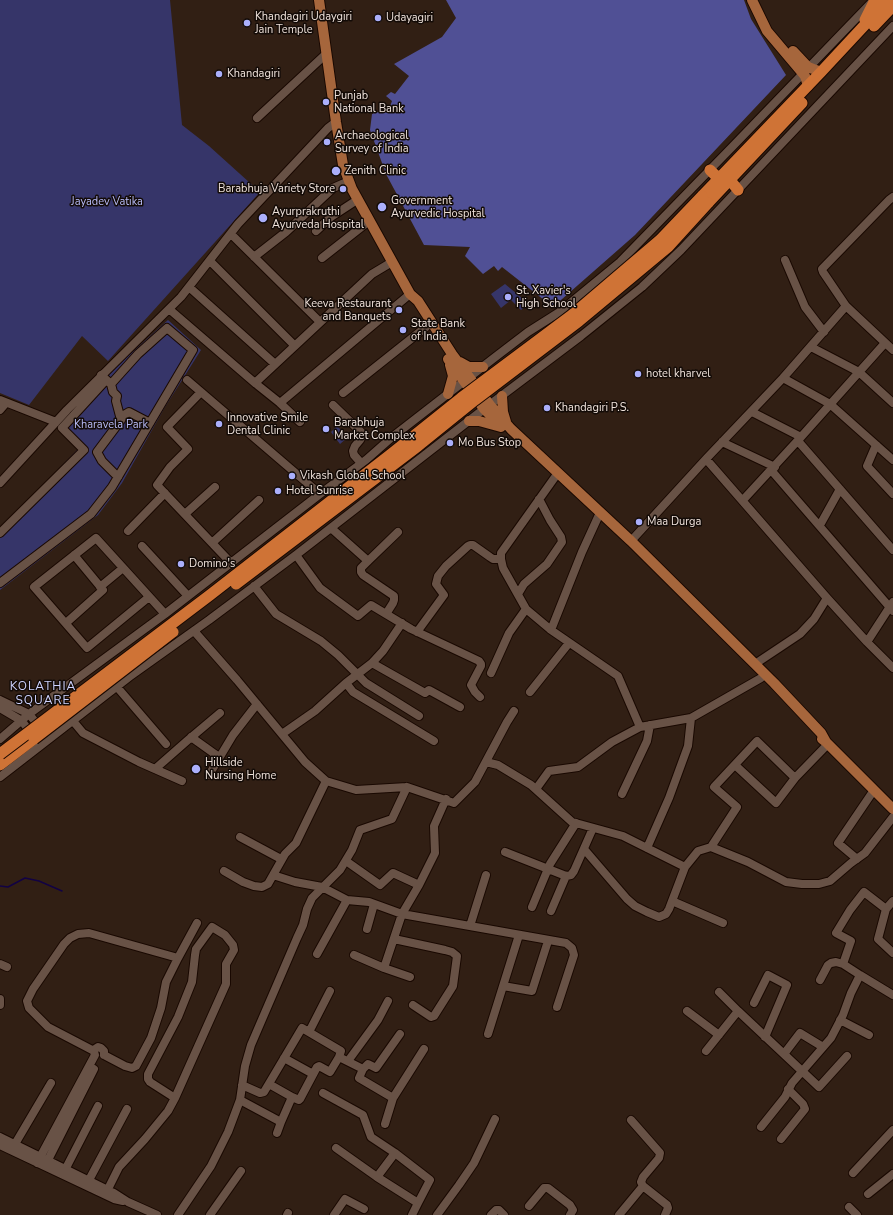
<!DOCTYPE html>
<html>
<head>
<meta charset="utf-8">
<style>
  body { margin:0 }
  canvas { display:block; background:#311f14 }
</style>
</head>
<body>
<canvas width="893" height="1215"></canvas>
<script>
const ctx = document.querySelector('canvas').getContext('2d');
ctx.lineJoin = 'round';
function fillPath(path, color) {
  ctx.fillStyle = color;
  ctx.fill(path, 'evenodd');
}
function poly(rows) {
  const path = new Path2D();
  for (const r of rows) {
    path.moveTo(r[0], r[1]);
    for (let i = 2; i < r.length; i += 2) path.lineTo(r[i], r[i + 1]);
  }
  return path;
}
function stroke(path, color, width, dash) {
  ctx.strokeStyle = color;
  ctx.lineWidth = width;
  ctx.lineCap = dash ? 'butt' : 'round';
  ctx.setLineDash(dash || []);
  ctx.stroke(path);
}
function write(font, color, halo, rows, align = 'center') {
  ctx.font = font + ' "Nunito Sans",sans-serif';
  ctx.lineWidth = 3;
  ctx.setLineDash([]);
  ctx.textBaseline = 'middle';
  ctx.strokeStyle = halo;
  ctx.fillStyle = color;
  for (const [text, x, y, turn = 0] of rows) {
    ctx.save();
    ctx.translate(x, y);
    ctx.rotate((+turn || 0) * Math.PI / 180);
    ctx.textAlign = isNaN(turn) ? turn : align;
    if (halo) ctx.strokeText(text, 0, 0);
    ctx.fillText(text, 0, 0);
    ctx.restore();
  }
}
fillPath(poly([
  [0,0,170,0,182,125,209,146,260,192,108,361,82,336,29,405,0,393],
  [505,284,529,304,521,310,511,300,501,308,491,294],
  [168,320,201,350,165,407,122,483,98,515,0,590,0,529,79,448,58,429,102,379],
  [337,426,348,437,340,444,331,432]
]), '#363569');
fillPath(poly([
  [446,0,744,0,751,19,786,75,635,235,553,307,502,267,498,271,494,266,483,274,465,256,470,247,424,245,386,174,370,130,372,114,389,109,392,101,386,96,391,92,395,94,409,76,394,64,442,37,456,18]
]), '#505095');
stroke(poly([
  [0,886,8,887,25,878,39,881,62,891]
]), '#120243', 1.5);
const minor = poly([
  [257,118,326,54],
  [893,197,889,200,822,269,823,272,846,306,893,350],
  [316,231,331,217,357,200],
  [231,234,320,322],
  [254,257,286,232,333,188,349,181],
  [322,258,369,221],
  [785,260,805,307,824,332],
  [210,261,295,346],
  [189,287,275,364],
  [169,309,255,383,280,403,410,294],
  [811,347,859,372,893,403],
  [783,378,830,404,893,460],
  [187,380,320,494],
  [255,383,372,274,392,262],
  [111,384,113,392,117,396,116,401,121,420,124,415,129,412,150,423],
  [201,392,167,427,188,449,170,467,157,485,231,563],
  [343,393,426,327],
  [0,400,56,422],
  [280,403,300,422],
  [333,405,363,434,360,440,355,446,353,451,354,455,361,463],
  [0,410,6,403],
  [752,412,801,437],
  [798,441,893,550],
  [722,442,775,467],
  [876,445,867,466,893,494],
  [706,459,827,598,867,642,893,668],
  [771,470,893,611],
  [118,477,102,461,97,452,121,420],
  [555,477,501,553,501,559,503,568,526,609,551,630,618,676,640,727],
  [0,483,67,410,181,297,238,224,328,128,336,122],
  [743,500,801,437,885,343],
  [185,514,215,487],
  [820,525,840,489],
  [331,528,368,561],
  [128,531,165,493],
  [0,533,84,450,62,428,106,380],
  [631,541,706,459,783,378,846,306],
  [212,543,259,500],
  [142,546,188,596],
  [296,555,320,588,358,616,371,605,411,629,479,661,481,664,481,666,471,685,475,692,480,697],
  [0,583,91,514,112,487,193,350,167,328,138,354,111,384,101,375],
  [254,586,276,614,321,641,338,655,366,683,419,716],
  [100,587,123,568],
  [518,594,524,584,547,564,562,542,561,537,550,520,539,499],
  [149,597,87,648,34,587,96,538,165,614],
  [386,614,393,603,394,600,394,596,363,575,361,572,361,568,368,561,398,532],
  [66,623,103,590,74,555],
  [402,623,383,651,372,663,346,683,353,692,434,741],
  [551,630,582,552,598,517],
  [194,631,237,680,305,762,326,781,356,790,407,787,454,803,475,782,507,722,514,711],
  [417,632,444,595,436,584,438,576,446,566,468,546,470,545,473,545,490,557,493,559,501,559],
  [867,642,893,602],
  [372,663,425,693,429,690,460,707],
  [755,664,800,634,814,619,827,598],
  [491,673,509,633,526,609],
  [117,687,166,744],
  [530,692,569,643],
  [0,700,29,714,41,729],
  [0,708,22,721,32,735],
  [73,721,83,733,139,762,182,781],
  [282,734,315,711,346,683],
  [191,737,219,757],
  [0,739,29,714,165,614,320,494,366,460,391,438,494,358,528,332,558,313,620,262,735,144,872,2],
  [486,762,498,765,531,785,572,822,623,836,685,867,698,851,711,847,748,862,786,882,802,884,819,884,830,881,851,863,865,853,893,817],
  [735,765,776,803,795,778],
  [155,769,188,740,220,713],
  [209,775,233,735,257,704],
  [0,777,129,677,209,620,296,555,484,409,581,336,642,287,681,250,893,26],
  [536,789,549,771,578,767,612,742,640,727,691,718],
  [622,794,647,741,650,725],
  [446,799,434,826,435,853,419,885,402,914,566,943,572,948,574,955,557,1007],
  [240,837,281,859],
  [711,847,737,807,714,787,757,741,795,778,828,744],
  [647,848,669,798,688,746,691,718,761,678],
  [584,849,627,899,635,906,647,912,659,917,666,914,669,909,685,867],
  [505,852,566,876,571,875,574,871,593,828],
  [857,859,838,843,874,790],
  [346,861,380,885,393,873,419,885],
  [224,871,243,882,254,886,262,887,268,884,285,854,296,843,326,781],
  [273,875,295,882,322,887,347,900,369,902,402,914,384,968,410,977],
  [672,901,723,923],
  [532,907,550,864,576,823],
  [886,909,893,901],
  [551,911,566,876],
  [470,926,486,875],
  [367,929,374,904],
  [394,939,445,950,452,952,457,956,453,986,434,1016,431,1017,413,1005],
  [317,954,347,900],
  [354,955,384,968],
  [0,964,7,967],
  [860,975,843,964,851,941,836,933,850,910,864,892,886,909,878,939,893,953],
  [820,980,828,965,831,963,836,962,843,964],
  [503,986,532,991,548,941],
  [719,992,738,1011],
  [0,999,0,1005],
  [754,1003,768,975,787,985,765,1037],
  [687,1011,719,1035],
  [840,1020,869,1035],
  [309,1032,330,991],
  [488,1034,519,935],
  [94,1051,48,1027,29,1008,27,1001,33,989,64,944,70,938,78,934,89,933,178,958],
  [706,1051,738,1011,819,1087,847,1056],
  [784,1054,800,1033,823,1047],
  [104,1055,125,1066,132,1068,136,1066,151,1038,161,1008,166,982,178,958,197,923],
  [284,1058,313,1074],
  [348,1061,378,1020,388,1001],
  [363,1069,368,1064,376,1068,400,1034],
  [269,1084,292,1097],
  [242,1085,260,1093,264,1092,302,1028,341,1051,339,1057],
  [323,1093,363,1115,371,1137,395,1153,377,1177,418,1203,412,1215],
  [393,1098,424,1049],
  [240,1100,281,1122,292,1097,299,1100,300,1099,317,1067,319,1066,330,1072,339,1057,363,1069,359,1078,393,1098,385,1124],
  [631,1120,660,1153,659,1158,643,1177,641,1182,643,1186,667,1205,668,1208,665,1215],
  [761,1127,785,1097,792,1083,831,1038,843,1015,851,993,860,975,893,995],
  [277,1133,281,1122],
  [0,1137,114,1193,128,1202,157,1215],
  [781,1139,805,1109,803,1104,788,1089],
  [15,1144,51,1083],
  [0,1145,114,1199,123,1201],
  [336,1148,377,1177],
  [395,1153,430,1180,418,1203],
  [37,1163,95,1055,94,1052,95,1049,98,1047,101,1048,104,1051,104,1055],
  [46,1164,94,1069],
  [66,1168,98,1106],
  [853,1173,893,1130],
  [89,1180,127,1109],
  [108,1189,119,1167,145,1139,168,1111,175,1098,226,984,226,964,234,950,233,945,225,935,212,927,196,949,195,955,192,982,178,1017,148,1074,148,1079,150,1082,175,1098],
  [868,1194,893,1174],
  [529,1206,544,1188,548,1188,570,1205,573,1210,570,1215],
  [849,1207,857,1215],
  [178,1215,211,1166,228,1132,240,1100,245,1066,251,1045,297,938,303,925,307,909,312,898,340,870,352,850,360,830,392,819,407,787],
  [210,1215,241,1171],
  [287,1215,288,1213],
  [334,1215,345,1199,364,1209],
  [437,1215,459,1185,474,1163,495,1119],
  [491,1215,496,1210,499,1210,504,1215],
  [619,1215,643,1186]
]);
const major = poly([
  [319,0,336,122,343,165,352,189,410,294,418,301,452,354,490,405,511,429,631,541,774,683,821,733,826,742],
  [752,0,767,31,805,76,808,86],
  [793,51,808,67,821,72],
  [448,359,484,409,501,426],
  [460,362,469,367,483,367],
  [448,394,453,376,450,365],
  [502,396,503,412,506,422],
  [469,421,479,421,501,427],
  [822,739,826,742,893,809]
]);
const highway = poly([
  [865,20,875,0],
  [874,26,893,6],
  [710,170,719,179],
  [730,180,738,190],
  [702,196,821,72,888,0],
  [708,203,802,103],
  [0,765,34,739]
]);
stroke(minor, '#190801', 10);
stroke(major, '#190801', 12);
stroke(highway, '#190801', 13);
stroke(minor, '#685246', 8);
stroke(major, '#a6663c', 10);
stroke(highway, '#cf7336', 11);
const highwayBridge = poly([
  [236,584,418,446,475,400,579,321,668,247,708,203],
  [34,739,173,632],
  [0,754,210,595,391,454,461,398,572,315,660,240,702,196]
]);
stroke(highwayBridge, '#190801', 13, []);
stroke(highwayBridge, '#cf7336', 11);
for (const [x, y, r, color] of [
  [378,18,4,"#abaffb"],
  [247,23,4,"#abaffb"],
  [219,74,4,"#abaffb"],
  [326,102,4,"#abaffb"],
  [327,142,4,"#abaffb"],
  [336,171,5,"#abaffb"],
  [343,189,4,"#abaffb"],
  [382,207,5,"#abaffb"],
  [263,218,5,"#abaffb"],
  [508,297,4,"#abaffb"],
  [399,310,4,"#abaffb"],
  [403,330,4,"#abaffb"],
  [638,374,4,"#abaffb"],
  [547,408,4,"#abaffb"],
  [219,424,4,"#abaffb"],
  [326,429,4,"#abaffb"],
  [450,443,4,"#abaffb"],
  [292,476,4,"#abaffb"],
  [278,491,4,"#abaffb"],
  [639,522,4,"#abaffb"],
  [181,564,4,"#abaffb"],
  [196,769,5,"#abaffb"]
]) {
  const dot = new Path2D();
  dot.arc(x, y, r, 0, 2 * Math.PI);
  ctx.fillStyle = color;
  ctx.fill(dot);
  stroke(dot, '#130b07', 1.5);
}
write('11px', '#eee1da', '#130b07', [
  ["Khandagiri Udaygiri",255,17],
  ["Jain Temple",255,30],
  ["Udayagiri",386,18],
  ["Khandagiri",227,74],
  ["Punjab",334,96],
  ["National Bank",334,109],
  ["Archaeological",335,136],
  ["Survey of India",335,149],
  ["Zenith Clinic",345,171],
  ["Barabhuja Variety Store",335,189,"right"],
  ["Government",391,201],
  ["Ayurvedic Hospital",391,214],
  ["Ayurprakruthi",272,212],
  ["Ayurveda Hospital",272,225],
  ["St. Xavier's",516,291],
  ["High School",516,304],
  ["Keeva Restaurant",391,304,"right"],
  ["and Banquets",391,317,"right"],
  ["State Bank",411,324],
  ["of India",411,337],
  ["hotel kharvel",646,374],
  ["Khandagiri P.S.",555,408],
  ["Innovative Smile",227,418],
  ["Dental Clinic",227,431],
  ["Barabhuja",334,423],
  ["Market Complex",334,436],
  ["Mo Bus Stop",458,443],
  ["Vikash Global School",300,476],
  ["Hotel Sunrise",286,491],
  ["Maa Durga",647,522],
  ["Domino's",189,564],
  ["Hillside",205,763],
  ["Nursing Home",205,776]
], 'left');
write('11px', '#b7bbf7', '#130b07', [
  ["Jayadev Vatika",107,202],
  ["Kharavela Park",111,425]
]);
ctx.letterSpacing = '1px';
write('12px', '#ced2fd', '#130b07', [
  ["KOLATHIA",43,687],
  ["SQUARE",43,701]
]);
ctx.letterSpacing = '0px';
</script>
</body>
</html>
